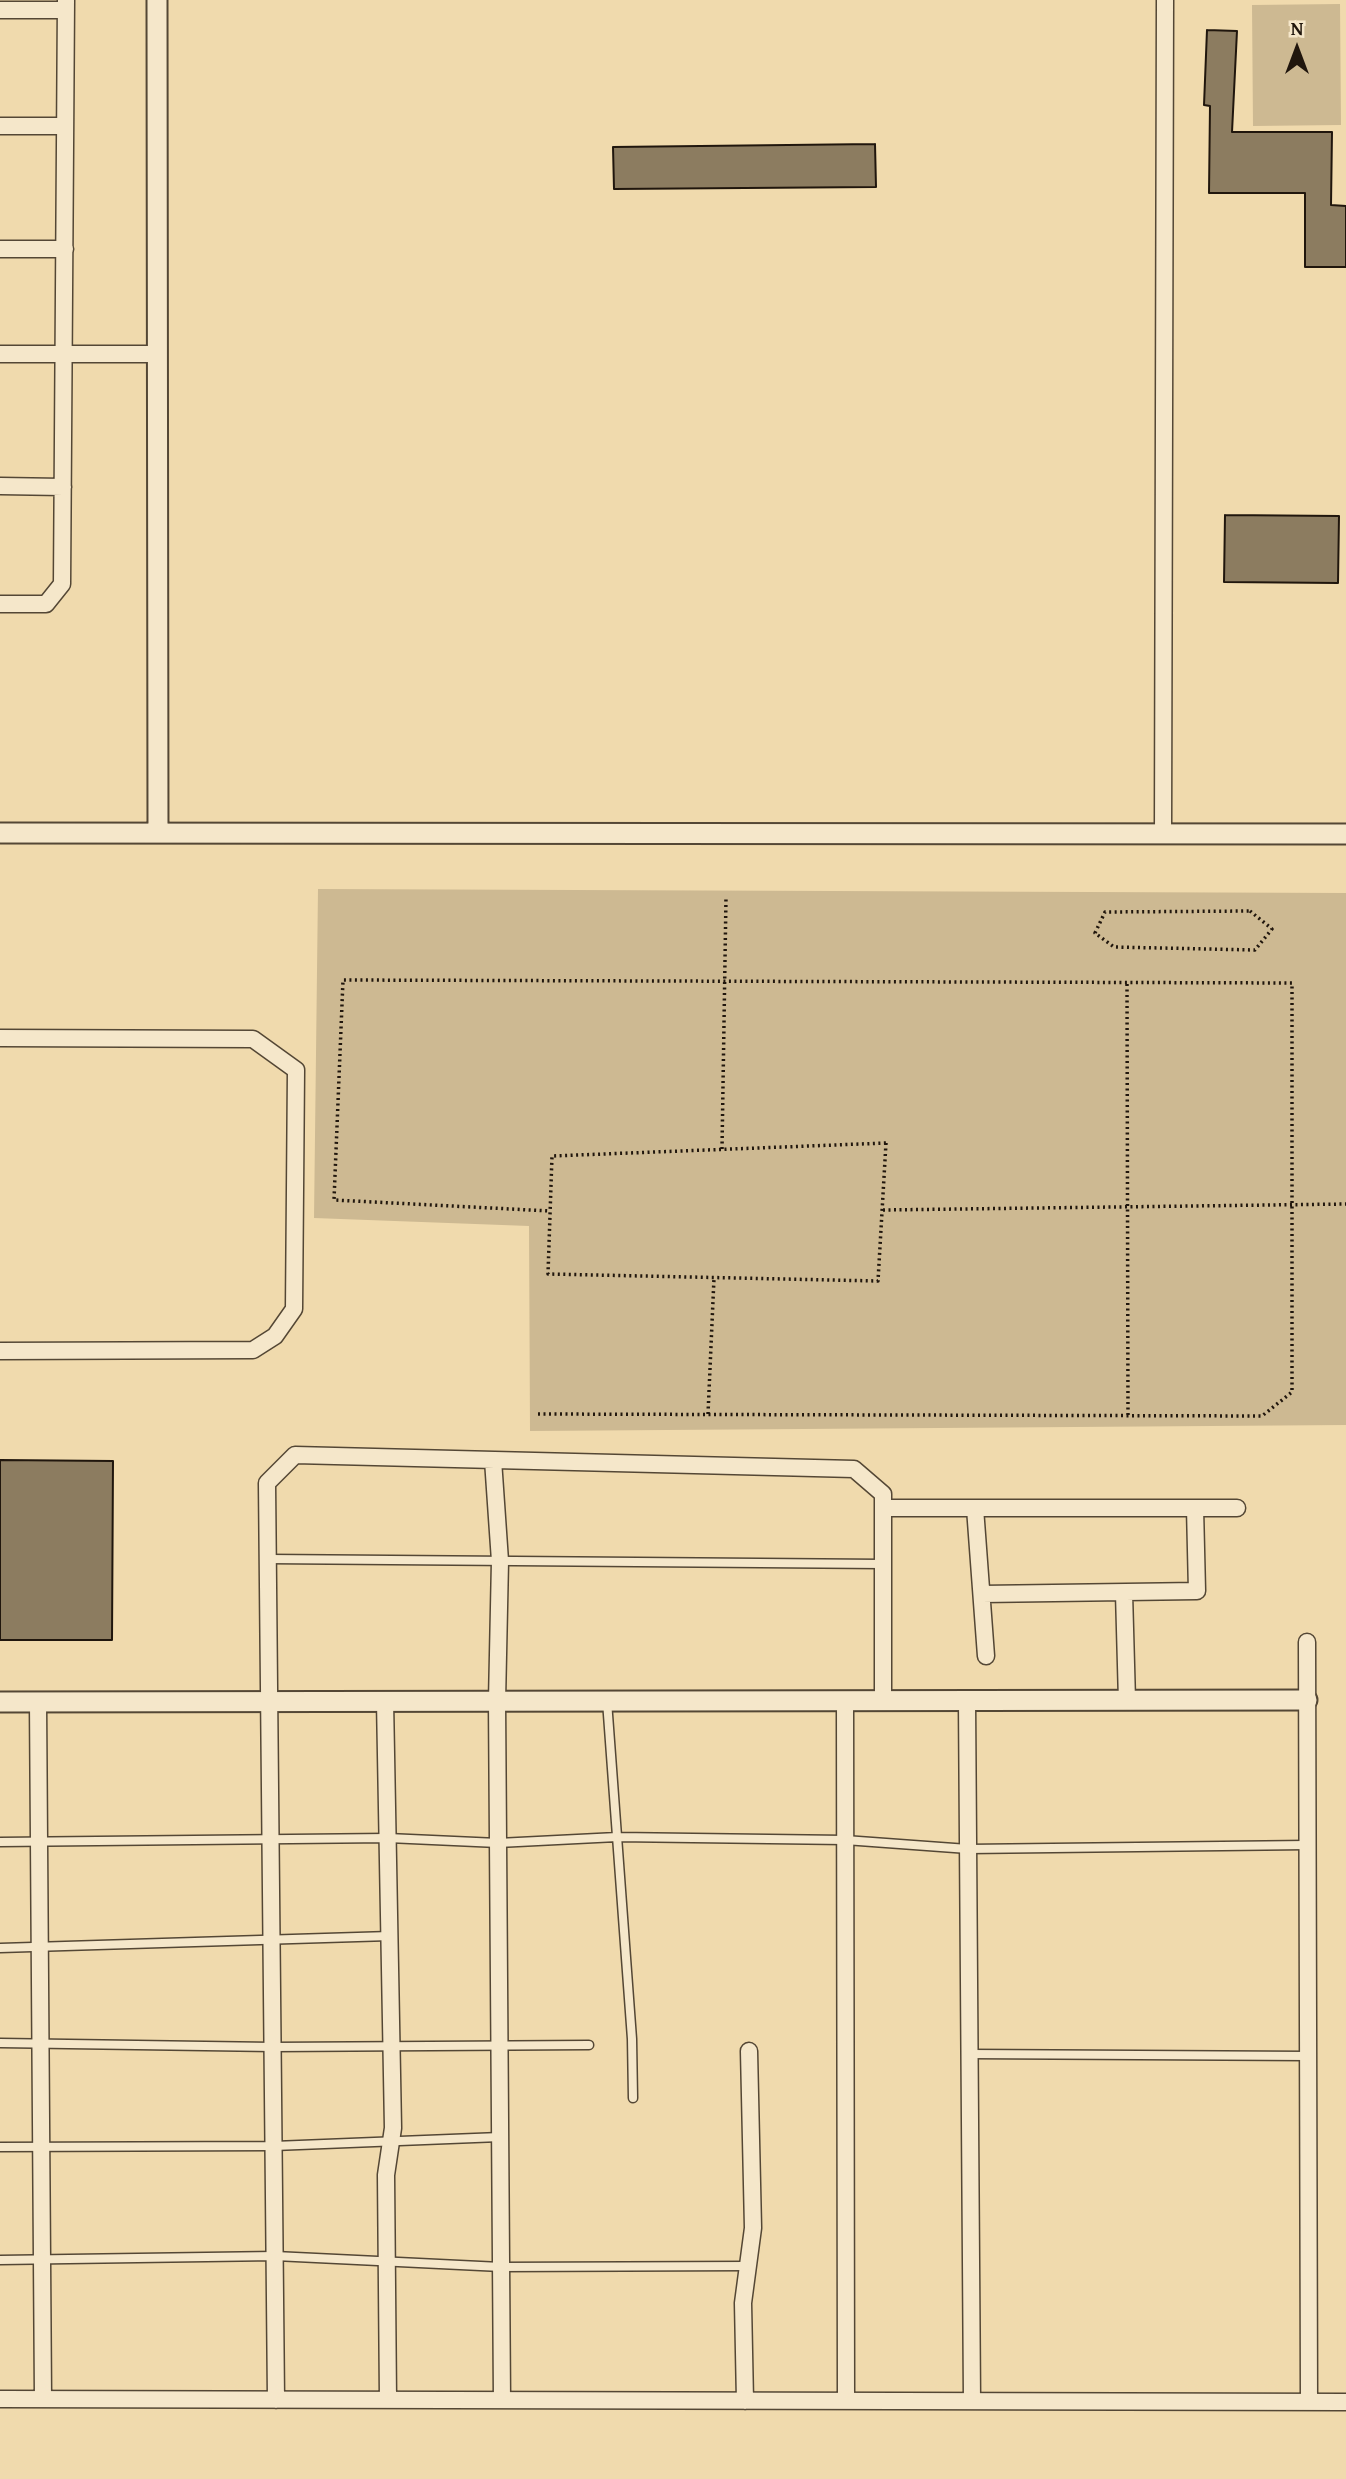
<!DOCTYPE html>
<html>
<head>
<meta charset="utf-8">
<style>
  body { margin:0 }
  #map { position:relative; width:1346px; height:2479px; overflow:hidden; background:#f0daad; font-family:"Gentium Book Plus",serif }
  canvas { display:block }
  .north { position:absolute; left:1262px; top:14px; width:70px; height:70px; -webkit-text-stroke:5px #f5e7ca; paint-order:stroke; rotate:0deg; font-size:19px; font-weight:700; line-height:28px; text-align:center; color:#20160d }
  .north::after { content:''; display:block; margin:auto; width:24px; height:32px; background:#20160d; clip-path:polygon(50% 0,100% 100%,50% 72%,0 100%) }
</style>
</head>
<body>
<div id="map">
<canvas width="1346" height="2479"></canvas>
<div class="north">N</div>
</div>
<script>
const ctx = document.querySelector('canvas').getContext('2d');
ctx.lineJoin = 'round';
function fillPath(path, color) {
  ctx.fillStyle = color;
  ctx.fill(path, 'evenodd');
}
function poly(rows) {
  const path = new Path2D();
  for (const r of rows) {
    path.moveTo(r[0], r[1]);
    for (let i = 2; i < r.length; i += 2) path.lineTo(r[i], r[i + 1]);
  }
  return path;
}
function stroke(path, color, width, dash) {
  ctx.strokeStyle = color;
  ctx.lineWidth = width;
  ctx.lineCap = dash ? 'butt' : 'round';
  ctx.setLineDash(dash || []);
  ctx.stroke(path);
}
fillPath(poly([
  [1340,4,1341,125,1253,126,1252,5],
  [318,889,1346,893,1346,1425,530,1431,529,1226,314,1218]
]), '#cdb992');
const building = poly([
  [1207,30,1237,31,1232,132,1332,132,1331,205,1346,206,1346,267,1305,267,1305,193,1209,193,1210,106,1204,105,1207,30],
  [875,144,876,187,614,189,613,147,875,144],
  [1225,515,1339,516,1338,583,1224,582,1225,515],
  [0,1460,113,1461,112,1640,0,1640,0,1460]
]);
fillPath(building, '#8c7c60');
stroke(building, '#20160d', 2);
const service = poly([
  [268,1559,883,1564],
  [607,1701,632,2039,633,2098],
  [0,1842,388,1838,498,1843,617,1837,845,1840,968,1849,1307,1845],
  [0,1948,390,1936],
  [0,2043,273,2047,589,2045],
  [969,2054,1308,2056],
  [0,2147,274,2146,500,2137],
  [0,2260,275,2256,501,2267,748,2266]
]);
const minor = poly([
  [0,10,66,10],
  [0,126,65,126],
  [0,249,65,249],
  [0,354,158,354],
  [0,486,63,487],
  [0,604,46,604,62,584,66,0],
  [1163,833,1165,0],
  [0,1038,253,1039,296,1070,294,1309,275,1336,253,1350,0,1351],
  [493,1460,500,1561,497,1701,502,2400],
  [883,1508,1237,1508],
  [975,1508,986,1656],
  [1124,1593,1127,1701],
  [982,1594,1197,1591,1195,1508],
  [1307,1642,1309,2402],
  [385,1701,393,2128,386,2175,388,2400],
  [845,1701,846,2401],
  [967,1701,972,2401],
  [38,1702,43,2399],
  [0,2399,1346,2402],
  [276,2400,267,1483,295,1455,854,1469,883,1494,883,1701],
  [745,2401,743,2303,753,2228,749,2051]
]);
const tertiary = poly([
  [157,0,158,833],
  [0,833,1346,834],
  [0,1702,1307,1700]
]);
stroke(service, '#544735', 11);
stroke(minor, '#544735', 19);
stroke(tertiary, '#544735', 23);
stroke(poly([
  [1250,911,1272,929,1255,950,1114,947,1095,933,1105,912,1250,911],
  [1127,984,1128,1416],
  [886,1143,878,1281,548,1274,552,1156,886,1143],
  [722,1149,726,897],
  [883,1210,1346,1204],
  [538,1414,1262,1416,1292,1392,1292,983,343,980,334,1200,550,1211],
  [708,1414,714,1278]
]), '#20160d', 3.5, [2, 3.5]);
stroke(service, '#f5e7ca', 8);
stroke(minor, '#f5e7ca', 16);
stroke(tertiary, '#f5e7ca', 19);
</script>
</body>
</html>
